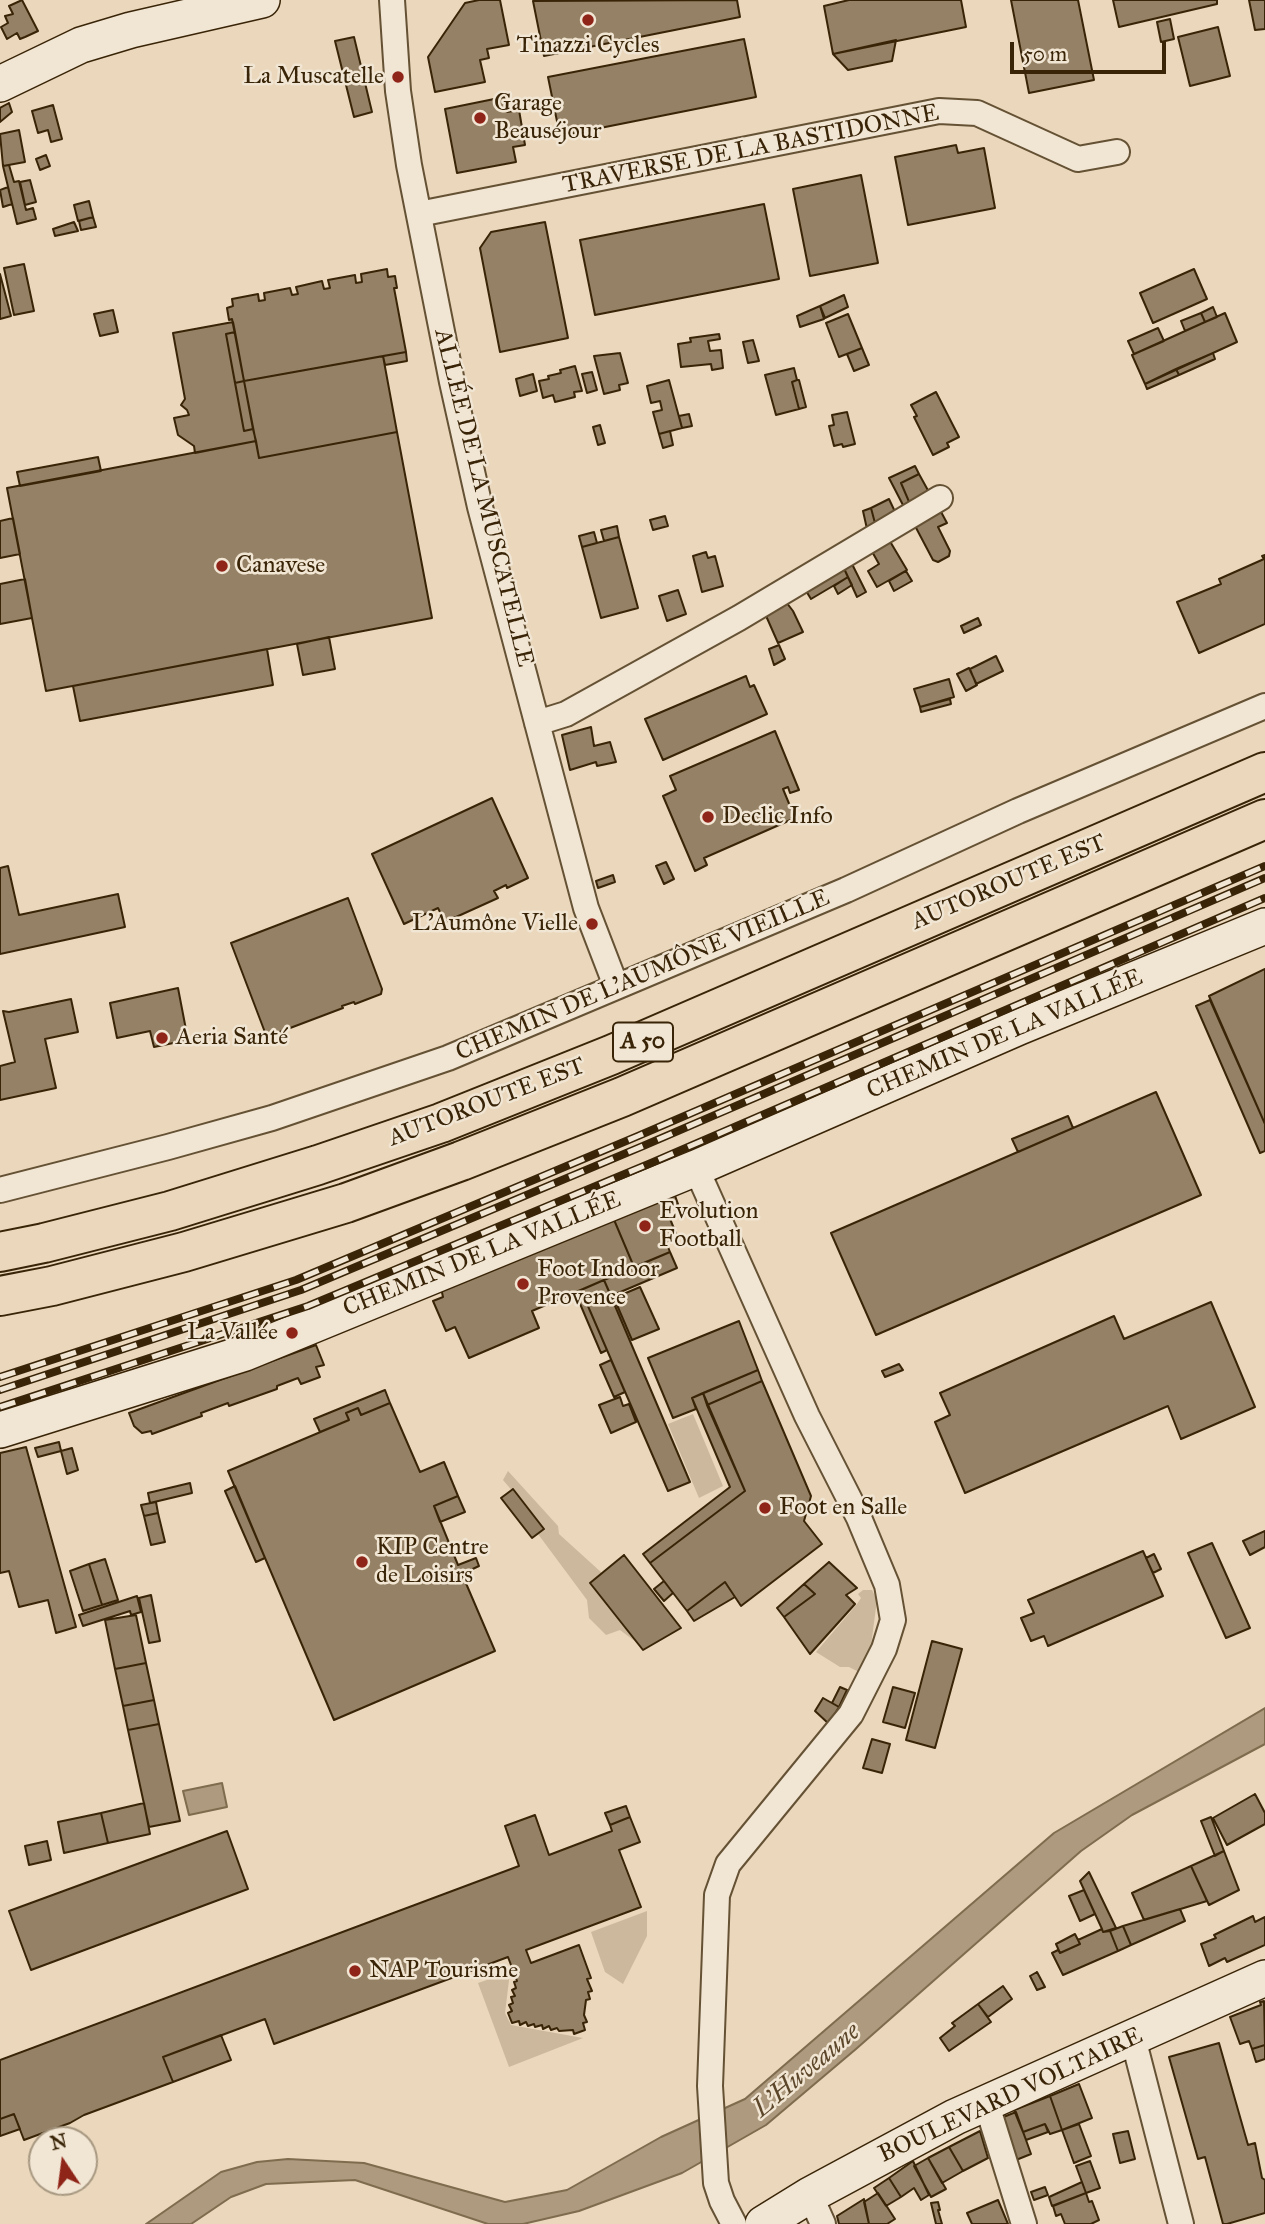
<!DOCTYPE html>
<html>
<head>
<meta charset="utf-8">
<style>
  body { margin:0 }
  #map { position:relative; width:1265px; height:2224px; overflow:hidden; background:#ead7bc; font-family:"IM FELL Great Primer",serif }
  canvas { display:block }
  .north { position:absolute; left:28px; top:2126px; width:70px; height:70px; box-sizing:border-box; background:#f1e5d3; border:2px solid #a79881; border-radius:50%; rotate:347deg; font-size:19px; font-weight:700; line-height:28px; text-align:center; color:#392407 }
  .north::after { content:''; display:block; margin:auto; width:24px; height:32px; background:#8f2418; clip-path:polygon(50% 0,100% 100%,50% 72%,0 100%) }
  .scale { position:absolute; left:1010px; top:42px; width:156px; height:32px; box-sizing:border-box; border:4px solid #392407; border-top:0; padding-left:9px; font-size:21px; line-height:24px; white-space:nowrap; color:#392407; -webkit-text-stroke:5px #f1e5d3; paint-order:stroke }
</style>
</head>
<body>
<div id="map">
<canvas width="1265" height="2224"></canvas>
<div class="north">N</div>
<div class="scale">50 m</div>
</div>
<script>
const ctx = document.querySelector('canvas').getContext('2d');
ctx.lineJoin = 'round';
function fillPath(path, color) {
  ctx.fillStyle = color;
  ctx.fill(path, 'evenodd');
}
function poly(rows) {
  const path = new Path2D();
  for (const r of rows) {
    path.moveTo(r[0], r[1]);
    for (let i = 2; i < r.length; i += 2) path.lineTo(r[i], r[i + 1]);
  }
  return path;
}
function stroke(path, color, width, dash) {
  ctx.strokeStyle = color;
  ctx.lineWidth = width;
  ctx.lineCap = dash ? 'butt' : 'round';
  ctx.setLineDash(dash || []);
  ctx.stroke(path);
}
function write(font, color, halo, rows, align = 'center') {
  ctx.font = font + ' "IM FELL Great Primer",serif';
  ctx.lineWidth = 5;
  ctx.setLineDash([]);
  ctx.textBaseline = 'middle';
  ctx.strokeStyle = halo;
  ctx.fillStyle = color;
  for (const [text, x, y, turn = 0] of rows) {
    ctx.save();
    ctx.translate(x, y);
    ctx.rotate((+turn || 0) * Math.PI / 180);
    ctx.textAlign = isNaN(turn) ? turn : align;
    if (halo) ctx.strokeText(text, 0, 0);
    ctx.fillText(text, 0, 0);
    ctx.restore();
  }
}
fillPath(poly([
  [693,1414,723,1486,699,1498,668,1424],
  [508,1471,558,1526,559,1534,602,1573,590,1584,640,1645,620,1630,606,1635,589,1618,587,1600,538,1534,544,1528,503,1480],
  [863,1590,872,1590,877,1600,868,1668,859,1672,849,1667,840,1667,816,1652,857,1604,861,1598,858,1594],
  [647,1911,647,1936,623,1984,605,1972,591,1932],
  [510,1972,505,2013,511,2025,583,2038,509,2067,478,1983]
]), '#ccb99d');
const water = poly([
  [1265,1708,1265,1744,1132,1815,1081,1851,856,2049,766,2125,682,2173,579,2211,523,2224,488,2224,355,2180,266,2184,231,2197,191,2224,146,2224,221,2172,257,2162,288,2159,364,2163,505,2202,567,2190,661,2137,745,2099,1054,1833,1265,1708],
  [222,1783,227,1807,189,1815,183,1791,222,1783]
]);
fillPath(water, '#ae9a7e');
stroke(water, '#7f6b4e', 2);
const building = poly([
  [22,0,38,31,25,37,20,39,17,33,7,39,1,27,8,23,5,16,13,14,9,6,22,0],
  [479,0,500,0,509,45,487,49,489,58,480,60,485,82,435,92,428,57,465,3,479,0],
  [737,0,740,17,544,56,533,1,737,0],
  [961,0,966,27,833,54,824,6,849,0,961,0],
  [1011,0,1078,0,1094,80,1029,93,1011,0],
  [1113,0,1217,0,1217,4,1119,27,1113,0],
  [1249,0,1265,0,1265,29,1255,30,1249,0],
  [1170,19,1174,39,1161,42,1157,22,1170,19],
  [1218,27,1230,76,1190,86,1178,37,1218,27],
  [354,37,372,112,354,117,335,41,354,37],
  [744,39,756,97,560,136,548,77,744,39],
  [896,40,892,61,848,70,833,54,896,40],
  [504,97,507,112,519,110,525,145,513,147,516,162,457,173,445,109,504,97],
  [9,103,12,112,0,122,0,108,9,103],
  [53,105,62,139,51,142,48,130,38,133,32,111,53,105],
  [19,130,25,162,3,166,0,134,19,130],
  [956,145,958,153,984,148,995,208,908,225,895,157,956,145],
  [46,155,50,166,40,170,36,159,46,155],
  [9,165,14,182,19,181,26,210,33,208,36,219,17,224,3,166,9,165],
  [861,175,878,263,810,276,793,189,861,175],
  [30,180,36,202,25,205,20,182,30,180],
  [8,187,12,204,3,207,0,190,8,187],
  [89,201,93,217,78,221,74,205,89,201],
  [764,204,779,279,595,315,580,240,764,204],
  [93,217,96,227,81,230,79,221,93,217],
  [74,222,78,231,55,236,53,229,74,222],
  [545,222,568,338,500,352,480,248,491,232,545,222],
  [24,264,34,311,14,315,4,268,24,264],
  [387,269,388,277,395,276,397,288,394,288,406,352,244,381,232,319,229,320,227,308,233,306,232,299,258,294,259,301,265,300,264,293,290,288,292,295,298,294,296,287,322,281,324,289,330,288,328,280,355,275,356,283,362,282,361,274,387,269],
  [1194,269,1207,299,1153,323,1140,293,1194,269],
  [0,274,11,316,0,319,0,274],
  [844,295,848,307,825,318,820,306,844,295],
  [820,306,824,319,800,327,797,316,820,306],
  [1213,307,1217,317,1205,322,1201,313,1213,307],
  [113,310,118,332,100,336,94,314,113,310],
  [1201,313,1205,322,1185,331,1181,321,1201,313],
  [1225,313,1237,342,1145,384,1132,355,1225,313],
  [848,314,862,348,839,357,826,323,848,314],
  [233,322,235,332,226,334,244,431,253,429,256,441,195,453,194,446,178,435,174,418,189,415,187,410,181,405,185,399,173,333,233,322],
  [1158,328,1164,341,1134,354,1128,341,1158,328],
  [235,332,244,381,235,383,226,334,235,332],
  [719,334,720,339,708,341,710,351,721,350,723,368,712,370,711,364,681,367,678,344,691,342,690,338,719,334],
  [753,340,759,361,748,363,743,342,753,340],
  [862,348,869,365,854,371,847,354,862,348],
  [406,352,407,361,385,365,383,356,406,352],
  [620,353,628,383,619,385,620,390,604,394,594,356,620,353],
  [1213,353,1215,359,1179,375,1176,369,1213,353],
  [383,356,397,432,259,458,244,381,383,356],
  [575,366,582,391,574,392,575,397,555,402,553,395,543,398,539,381,549,379,548,376,561,373,560,370,575,366],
  [794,368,797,380,792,382,799,409,776,415,765,375,794,368],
  [1176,369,1179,375,1147,389,1145,384,1176,369],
  [592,372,597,390,587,393,582,374,592,372],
  [533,374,537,391,520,396,516,379,533,374],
  [669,380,682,428,659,434,653,412,662,410,660,401,651,403,647,386,669,380],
  [797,380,799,380,806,407,799,409,792,382,797,380],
  [244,381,253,429,244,431,235,383,244,381],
  [936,392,959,437,947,443,949,447,933,455,914,417,917,416,911,405,936,392],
  [847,412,855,444,843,447,842,444,834,446,829,426,834,425,832,415,847,412],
  [689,414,692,426,682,428,679,416,689,414],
  [600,425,605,443,598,445,593,427,600,425],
  [670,431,673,445,663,448,659,434,670,431],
  [397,432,432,618,46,691,7,488,256,441,259,458,397,432],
  [98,457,101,471,20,486,17,472,98,457],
  [915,466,919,474,901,483,910,504,904,507,889,478,915,466],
  [919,474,930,494,910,504,901,483,919,474],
  [889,499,897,516,876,527,871,508,889,499],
  [871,508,876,527,867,529,863,511,871,508],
  [940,510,947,523,938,527,950,551,949,556,938,562,933,560,914,524,940,510],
  [665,516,668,526,653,530,650,520,665,516],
  [13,518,20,554,0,558,0,521,13,518],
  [617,526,619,537,604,541,601,530,617,526],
  [594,532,597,543,582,547,579,536,594,532],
  [619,537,638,608,601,618,582,547,619,537],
  [888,538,907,570,877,587,868,571,879,564,870,548,888,538],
  [706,552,708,558,715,556,723,586,702,592,693,556,706,552],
  [1265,555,1265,624,1199,653,1177,602,1221,584,1219,579,1264,559,1262,556,1265,555],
  [850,560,866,592,857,597,842,564,850,560],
  [842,564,848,577,811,599,803,586,842,564],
  [906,571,912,581,894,591,889,581,906,571],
  [848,577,852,585,838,594,834,586,848,577],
  [25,579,32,618,0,624,0,584,25,579],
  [678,590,686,614,667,621,659,596,678,590],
  [783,598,793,611,803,632,778,643,763,609,783,598],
  [978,618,981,625,964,633,961,626,978,618],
  [329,637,335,669,303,675,297,644,329,637],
  [779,645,785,659,774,665,769,649,779,645],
  [267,649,273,685,80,721,73,686,267,649],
  [996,656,1003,671,976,684,970,669,996,656],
  [969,668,977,685,966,691,957,674,969,668],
  [746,676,750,687,754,685,767,714,663,760,645,719,746,676],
  [949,679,954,697,920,707,914,689,949,679],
  [950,699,951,704,921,712,920,707,950,699],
  [591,727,594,746,610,742,616,762,597,766,596,762,570,770,562,735,591,727],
  [775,731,799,790,790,793,788,787,783,789,795,818,704,858,707,865,695,871,663,796,676,790,670,776,775,731],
  [492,798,528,878,507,888,506,885,494,891,498,898,445,922,438,908,404,924,372,854,492,798],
  [666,862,674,879,664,884,656,866,666,862],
  [8,866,19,915,118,894,125,927,0,954,0,868,8,866],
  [613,875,615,882,598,888,596,881,613,875],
  [348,898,382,989,381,994,355,1004,354,1002,342,1006,343,1008,269,1036,266,1035,231,943,348,898],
  [1265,969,1265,1124,1209,996,1265,969],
  [178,988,188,1040,154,1047,150,1031,117,1038,110,1003,178,988],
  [71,999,78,1032,45,1039,56,1088,0,1100,0,1066,15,1062,3,1011,9,1012,71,999],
  [1210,1000,1265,1124,1265,1151,1260,1153,1196,1006,1210,1000],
  [1156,1092,1201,1195,876,1335,831,1233,1156,1092],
  [1068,1116,1073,1128,1018,1152,1012,1139,1068,1116],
  [673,1190,678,1204,666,1209,677,1236,666,1242,670,1252,634,1267,612,1215,673,1190],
  [612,1215,634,1267,532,1311,539,1328,469,1358,455,1327,446,1331,433,1301,443,1297,441,1288,612,1215],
  [670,1252,677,1268,611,1296,604,1280,670,1252],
  [604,1280,690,1482,668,1491,581,1290,604,1280],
  [640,1287,659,1329,632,1340,614,1298,640,1287],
  [581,1290,607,1350,601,1353,575,1292,581,1290],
  [1211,1302,1255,1407,1181,1439,1168,1406,965,1493,935,1422,950,1415,940,1393,1114,1316,1124,1339,1211,1302],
  [739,1321,758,1370,692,1398,696,1409,673,1418,648,1358,739,1321],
  [316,1345,324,1365,316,1367,320,1377,301,1384,298,1378,277,1386,277,1389,229,1406,228,1403,201,1413,202,1416,152,1434,151,1431,142,1433,134,1426,129,1413,316,1345],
  [611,1360,625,1392,614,1397,600,1365,611,1360],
  [899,1364,903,1370,885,1377,882,1371,899,1364],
  [758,1370,762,1381,707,1405,703,1393,758,1370],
  [762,1381,811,1496,804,1521,822,1544,741,1606,725,1582,687,1611,650,1563,745,1491,707,1405,762,1381],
  [385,1390,390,1403,361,1415,358,1408,346,1413,349,1420,320,1432,314,1419,385,1390],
  [703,1393,745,1491,650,1563,643,1554,730,1487,692,1398,703,1393],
  [620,1397,623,1406,629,1404,636,1422,611,1433,599,1405,620,1397],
  [390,1403,420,1472,444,1462,458,1496,434,1506,458,1565,476,1558,479,1566,462,1574,495,1651,334,1720,228,1471,349,1420,346,1413,358,1408,361,1415,390,1403],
  [59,1442,61,1451,38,1457,35,1448,59,1442],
  [26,1447,76,1627,56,1633,48,1600,19,1607,9,1571,0,1573,0,1453,26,1447],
  [72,1448,78,1470,67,1474,61,1451,72,1448],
  [190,1483,192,1493,150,1503,148,1493,190,1483],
  [235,1486,265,1558,256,1562,225,1491,235,1486],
  [513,1489,544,1529,532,1538,501,1498,513,1489],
  [458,1496,465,1512,440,1522,434,1506,458,1496],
  [156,1502,158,1513,144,1516,141,1505,156,1502],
  [158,1513,165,1542,151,1545,144,1516,158,1513],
  [1265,1531,1265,1547,1250,1555,1243,1541,1265,1531],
  [1212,1543,1250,1628,1226,1638,1188,1553,1212,1543],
  [1143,1551,1163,1596,1048,1646,1044,1636,1031,1641,1021,1618,1034,1613,1028,1600,1143,1551],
  [1154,1554,1161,1569,1153,1573,1146,1558,1154,1554],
  [624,1555,681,1628,643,1650,590,1583,624,1555],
  [105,1559,118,1600,102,1605,89,1564,105,1559],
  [829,1562,857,1588,846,1595,855,1604,810,1654,784,1617,815,1594,804,1584,829,1562],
  [89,1564,102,1605,83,1611,70,1571,89,1564],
  [664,1581,673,1593,664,1601,654,1589,664,1581],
  [725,1582,735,1597,694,1621,687,1611,725,1582],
  [804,1584,815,1594,784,1617,777,1608,804,1584],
  [151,1595,160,1641,149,1643,139,1598,151,1595],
  [137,1596,141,1612,131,1615,130,1611,83,1626,79,1615,137,1596],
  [136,1615,146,1663,115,1669,105,1620,136,1615],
  [932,1641,962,1649,935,1748,906,1740,932,1641],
  [146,1663,154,1700,123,1706,115,1669,146,1663],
  [840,1687,847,1690,839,1707,832,1703,840,1687],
  [893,1687,915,1693,905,1728,883,1722,893,1687],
  [823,1698,839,1707,829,1724,815,1711,823,1698],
  [154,1700,159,1724,128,1730,123,1706,154,1700],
  [159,1724,180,1821,149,1827,128,1730,159,1724],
  [872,1739,890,1744,882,1773,863,1768,872,1739],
  [1255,1794,1265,1813,1265,1824,1227,1845,1213,1818,1255,1794],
  [144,1803,150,1834,108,1843,101,1813,144,1803],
  [626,1806,630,1817,610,1825,605,1813,626,1806],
  [101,1813,108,1843,64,1853,58,1822,101,1813],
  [535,1815,549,1855,612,1831,610,1825,630,1817,640,1842,619,1850,641,1907,526,1950,531,1963,579,1945,591,1978,587,1979,592,1991,588,1992,590,1999,586,2000,584,2015,587,2022,583,2023,585,2030,574,2034,573,2030,559,2031,557,2028,551,2030,549,2026,543,2029,542,2025,535,2027,534,2024,528,2026,526,2022,520,2025,519,2021,512,2023,508,2013,512,2011,509,2005,513,2003,511,1997,515,1996,512,1990,516,1988,514,1982,517,1981,508,1957,274,2044,265,2019,163,2057,173,2082,84,2115,70,2123,24,2140,14,2114,0,2119,0,2060,519,1866,505,1826,535,1815],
  [1211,1817,1224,1851,1215,1856,1201,1821,1211,1817],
  [227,1831,248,1889,31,1970,9,1911,227,1831],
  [47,1841,51,1860,29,1865,25,1846,47,1841],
  [1224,1851,1239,1890,1209,1905,1191,1866,1224,1851],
  [1191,1866,1207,1901,1144,1920,1132,1893,1191,1866],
  [1089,1872,1116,1928,1103,1932,1102,1929,1080,1881,1089,1872],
  [1084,1890,1095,1914,1080,1921,1069,1896,1084,1890],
  [1180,1909,1185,1921,1131,1945,1123,1926,1180,1909],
  [1253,1916,1255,1922,1265,1917,1265,1945,1227,1962,1225,1958,1209,1966,1201,1944,1216,1938,1214,1935,1253,1916],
  [1123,1926,1131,1945,1118,1951,1110,1931,1123,1926],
  [1102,1929,1103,1932,1110,1931,1118,1951,1063,1975,1052,1953,1058,1950,1060,1953,1080,1944,1078,1940,1102,1929],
  [1075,1934,1080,1944,1060,1953,1056,1944,1075,1934],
  [1037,1972,1045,1987,1037,1990,1030,1976,1037,1972],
  [1003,1986,1012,1999,988,2017,978,2004,1003,1986],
  [1264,2001,1265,2045,1252,2049,1249,2041,1240,2044,1230,2017,1261,2005,1260,2002,1264,2001],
  [978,2004,991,2022,949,2051,940,2038,955,2026,952,2023,978,2004],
  [221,2035,231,2060,173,2082,163,2057,221,2035],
  [1219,2043,1248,2145,1255,2143,1262,2178,1265,2180,1265,2213,1227,2224,1223,2224,1205,2157,1198,2159,1169,2057,1219,2043],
  [1265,2045,1265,2059,1256,2062,1252,2049,1265,2045],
  [1079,2084,1092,2118,1062,2130,1050,2096,1079,2084],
  [1050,2096,1062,2130,1050,2134,1045,2124,1023,2132,1014,2110,1050,2096],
  [1016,2112,1031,2154,1016,2160,1001,2118,1016,2112],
  [14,2114,20,2129,0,2136,0,2119,14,2114],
  [1045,2124,1048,2132,1026,2140,1023,2132,1045,2124],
  [1079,2124,1091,2156,1074,2163,1062,2130,1079,2124],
  [980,2131,988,2158,963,2171,949,2147,980,2131],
  [1128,2131,1135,2159,1120,2163,1113,2134,1128,2131],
  [949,2147,963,2171,942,2183,928,2158,949,2147],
  [928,2158,946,2189,931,2197,914,2166,928,2158],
  [913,2161,929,2195,921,2200,914,2188,901,2197,889,2178,913,2161],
  [1090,2161,1100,2188,1086,2193,1076,2166,1090,2161],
  [889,2178,901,2197,886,2206,874,2188,889,2178],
  [1082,2182,1086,2193,1052,2206,1049,2197,1082,2182],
  [1045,2187,1048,2195,1034,2200,1031,2192,1045,2187],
  [878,2193,895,2219,887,2224,869,2224,864,2202,878,2193],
  [1086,2193,1089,2202,1092,2201,1099,2220,1091,2224,1065,2224,1061,2214,1056,2216,1053,2206,1086,2193],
  [864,2199,869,2224,839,2224,837,2216,864,2199],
  [998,2200,1008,2224,972,2224,967,2213,998,2200],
  [938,2202,940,2210,938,2210,942,2224,936,2224,931,2203,938,2202]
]);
fillPath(building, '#958165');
stroke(building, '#392407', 2);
const street = poly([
  [392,0,398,91,409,165,452,382,480,507,586,908,616,986],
  [419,214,939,111,977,113,1078,159,1117,152],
  [537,723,566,714,739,618,940,498],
  [696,1168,807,1416,859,1518,887,1585,893,1620,884,1649,851,1714,728,1864,717,1895,710,2086,716,2183,722,2201,734,2224],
  [0,1190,168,1147,272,1118,448,1058,846,890,1018,811,1265,706],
  [1133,2038,1181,2224],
  [986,2102,1024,2224],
  [810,2195,823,2224]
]);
const secondary = poly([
  [0,84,81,45,131,30,262,0],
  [0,1430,245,1353,696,1168,1019,1027,1265,926],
  [763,2224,810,2195,955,2117,1265,1978]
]);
const highway = poly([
  [0,1252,44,1243,170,1211,318,1165,441,1123,611,1055,1265,772],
  [0,1296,52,1286,184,1252,346,1203,461,1161,622,1097,1265,819]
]);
stroke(street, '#655134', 28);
stroke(secondary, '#392407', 38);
stroke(highway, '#392407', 42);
stroke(street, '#f1e5d3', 24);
stroke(secondary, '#f1e5d3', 35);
stroke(highway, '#ead7bc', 38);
const rail = poly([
  [0,1377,296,1280,638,1136,1265,866],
  [0,1390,301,1290,643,1146,1265,878],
  [0,1407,308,1306,651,1163,1265,898]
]);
stroke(rail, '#392407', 8);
stroke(rail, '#f1e5d3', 5, [16]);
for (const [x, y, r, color] of [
  [588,20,7,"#8f2418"],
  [398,77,7,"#8f2418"],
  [480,118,7,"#8f2418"],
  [222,566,7,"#8f2418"],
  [708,817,7,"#8f2418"],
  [592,924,7,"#8f2418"],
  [162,1038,7,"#8f2418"],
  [645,1226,7,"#8f2418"],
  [523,1284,7,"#8f2418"],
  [292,1333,7,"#8f2418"],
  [765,1508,7,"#8f2418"],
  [362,1562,7,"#8f2418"],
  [355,1971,7,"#8f2418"]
]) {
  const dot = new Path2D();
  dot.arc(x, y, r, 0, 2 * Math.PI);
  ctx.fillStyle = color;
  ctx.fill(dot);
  stroke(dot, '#f1e5d3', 2.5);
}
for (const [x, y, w] of [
  [643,1042,60]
]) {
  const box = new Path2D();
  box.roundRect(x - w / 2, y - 19.5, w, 39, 5);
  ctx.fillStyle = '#f1e5d3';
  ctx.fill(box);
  stroke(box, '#392407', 2);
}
write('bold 23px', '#392407', null, [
  ["A 50",643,1042]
]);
write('24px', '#392407', '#f1e5d3', [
  ["Tinazzi Cycles",588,46,"center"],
  ["La Muscatelle",384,77,"right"],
  ["Garage",494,104],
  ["Beauséjour",494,132],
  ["Canavese",236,566],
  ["Declic Info",722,817],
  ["L'Aumône Vielle",578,924,"right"],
  ["Aeria Santé",176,1038],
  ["Evolution",659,1212],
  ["Football",659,1240],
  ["Foot Indoor",537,1270],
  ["Provence",537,1298],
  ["La Vallée",278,1333,"right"],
  ["Foot en Salle",779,1508],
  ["KIP Centre",376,1548],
  ["de Loisirs",376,1576],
  ["NAP Tourisme",369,1971]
], 'left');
write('24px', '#392407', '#f1e5d3', [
  ["TRAVERSE DE LA BASTIDONNE",751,150,-11],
  ["ALLÉE DE LA MUSCATELLE",483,498,76],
  ["AUTOROUTE EST",1009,883,-23],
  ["CHEMIN DE L'AUMÔNE VIEILLE",643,976,-23],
  ["CHEMIN DE LA VALLÉE",1005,1035,-23],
  ["AUTOROUTE EST",487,1103,-21],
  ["CHEMIN DE LA VALLÉE",482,1255,-22],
  ["BOULEVARD VOLTAIRE",1011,2096,-25]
]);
write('italic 26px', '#5c472b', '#f1e5d3', [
  ["L'Huveaune",807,2071,-40]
]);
</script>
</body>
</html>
